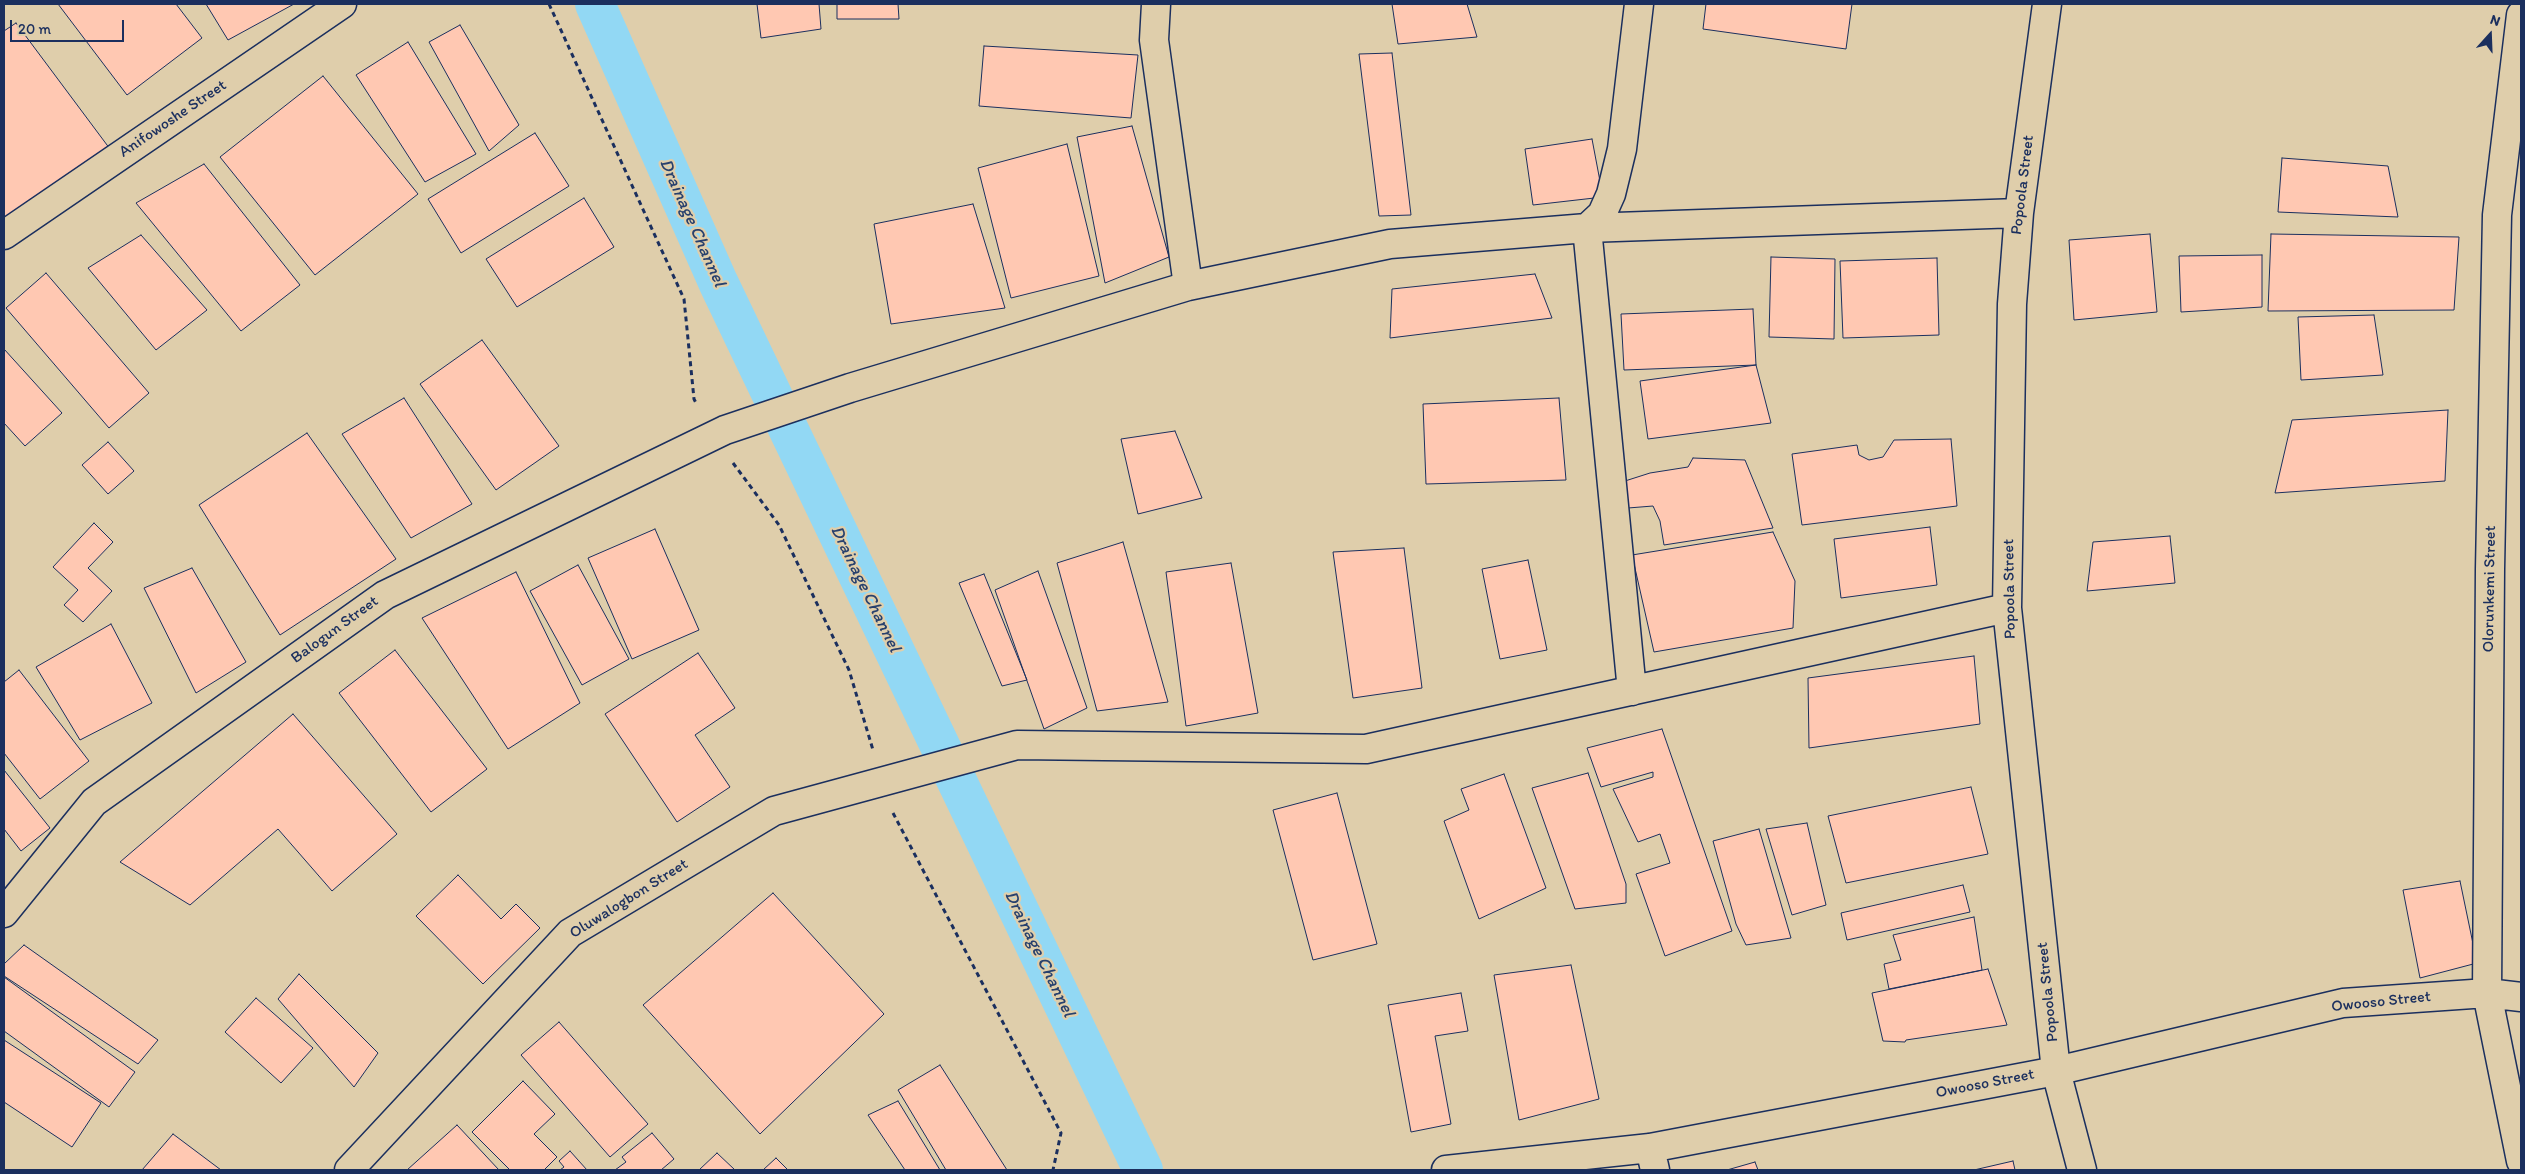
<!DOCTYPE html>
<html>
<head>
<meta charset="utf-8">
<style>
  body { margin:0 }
  #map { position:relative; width:2525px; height:1174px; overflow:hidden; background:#dfceab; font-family:Itim,sans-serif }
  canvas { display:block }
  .frame { position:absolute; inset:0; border:5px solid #1b2f5e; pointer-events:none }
  .north { position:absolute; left:2465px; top:10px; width:50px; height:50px; -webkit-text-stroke:4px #dfceab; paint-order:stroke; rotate:20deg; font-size:14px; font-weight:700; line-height:20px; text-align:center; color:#1b2f5e }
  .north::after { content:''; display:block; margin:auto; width:18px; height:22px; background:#1b2f5e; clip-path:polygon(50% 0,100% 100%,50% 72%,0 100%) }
  .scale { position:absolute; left:10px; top:20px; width:114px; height:22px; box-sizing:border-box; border:2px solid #1b2f5e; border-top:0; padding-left:6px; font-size:15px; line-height:18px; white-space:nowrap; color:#1b2f5e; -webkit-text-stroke:4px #dfceab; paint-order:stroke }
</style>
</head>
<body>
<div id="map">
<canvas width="2525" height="1174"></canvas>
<div class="frame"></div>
<div class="north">N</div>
<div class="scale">20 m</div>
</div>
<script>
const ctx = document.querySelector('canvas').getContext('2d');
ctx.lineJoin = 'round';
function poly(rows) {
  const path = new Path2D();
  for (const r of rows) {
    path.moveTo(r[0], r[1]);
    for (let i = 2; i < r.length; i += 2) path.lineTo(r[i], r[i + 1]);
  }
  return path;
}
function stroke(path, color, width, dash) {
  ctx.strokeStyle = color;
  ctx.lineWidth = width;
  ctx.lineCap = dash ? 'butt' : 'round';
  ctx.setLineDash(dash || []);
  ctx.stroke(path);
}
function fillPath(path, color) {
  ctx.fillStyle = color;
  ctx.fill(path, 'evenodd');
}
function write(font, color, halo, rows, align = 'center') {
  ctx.font = font + ' Itim,sans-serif';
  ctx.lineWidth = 4.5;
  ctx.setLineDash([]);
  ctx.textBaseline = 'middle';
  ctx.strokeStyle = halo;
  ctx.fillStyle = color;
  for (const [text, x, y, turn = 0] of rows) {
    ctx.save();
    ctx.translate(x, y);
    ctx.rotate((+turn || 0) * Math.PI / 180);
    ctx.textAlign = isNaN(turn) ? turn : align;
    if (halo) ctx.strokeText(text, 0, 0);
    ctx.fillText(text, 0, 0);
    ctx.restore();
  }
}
stroke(poly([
  [595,4,718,282,1143,1170]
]), '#92d8f4', 40);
const building = poly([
  [58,4,176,4,202,38,127,95,58,4],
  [206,4,294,4,228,40,206,4],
  [757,4,819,4,821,29,761,38,757,4],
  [837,4,898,4,899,19,837,19,837,4],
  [1392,4,1467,4,1477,37,1398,44,1392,4],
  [1706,4,1852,4,1846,49,1703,29,1706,4],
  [16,23,110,149,4,227,4,31,16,23],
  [460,25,519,125,489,151,429,42,460,25],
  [408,42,476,154,425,182,356,75,408,42],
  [984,46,1138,55,1131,118,979,106,984,46],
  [1392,53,1411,215,1379,216,1359,54,1392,53],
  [323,76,418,194,315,275,220,157,323,76],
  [1132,126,1169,257,1105,283,1077,137,1132,126],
  [535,133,569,186,461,253,428,199,535,133],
  [1592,139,1603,197,1533,205,1525,149,1592,139],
  [1067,144,1099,276,1011,298,978,168,1067,144],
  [2282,158,2388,166,2398,217,2278,212,2282,158],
  [204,164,300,285,241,331,136,203,204,164],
  [584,198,614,247,517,307,486,259,584,198],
  [973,204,1005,308,891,324,874,224,973,204],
  [2150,234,2157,312,2074,320,2069,240,2150,234],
  [2271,234,2459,237,2454,310,2268,311,2271,234],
  [141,235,207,310,156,350,88,268,141,235],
  [2262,255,2262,307,2181,312,2179,256,2262,255],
  [1771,257,1835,259,1834,339,1769,337,1771,257],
  [1937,258,1939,335,1843,338,1840,261,1937,258],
  [46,273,149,393,109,428,6,308,46,273],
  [1535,274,1552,318,1390,338,1392,289,1535,274],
  [1753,309,1756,365,1624,370,1621,314,1753,309],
  [2374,315,2383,375,2301,380,2298,317,2374,315],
  [482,340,559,446,496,490,420,384,482,340],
  [4,349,62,413,25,446,4,423,4,349],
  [1756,365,1771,423,1648,439,1640,381,1756,365],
  [404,398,472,504,411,538,342,434,404,398],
  [1559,398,1566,480,1426,484,1423,404,1559,398],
  [2448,410,2445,481,2275,493,2292,420,2448,410],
  [1175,431,1202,498,1138,514,1121,439,1175,431],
  [307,433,396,559,280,635,199,505,307,433],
  [1951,439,1957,506,1802,525,1792,454,1857,445,1859,455,1869,460,1883,457,1894,440,1951,439],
  [108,442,134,471,108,494,82,465,108,442],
  [1693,458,1745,460,1773,528,1664,545,1660,521,1653,506,1628,508,1625,481,1650,473,1688,467,1693,458],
  [94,523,113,542,88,568,112,591,83,622,64,605,78,590,53,567,94,523],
  [1930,527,1937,585,1841,598,1834,539,1930,527],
  [655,529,699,630,632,659,588,558,655,529],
  [1773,532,1795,581,1793,628,1654,652,1632,555,1773,532],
  [2170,536,2175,583,2087,591,2093,542,2170,536],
  [1123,542,1168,702,1097,711,1057,563,1123,542],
  [1404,548,1422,688,1353,698,1333,552,1404,548],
  [1528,560,1547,650,1500,659,1482,569,1528,560],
  [1231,563,1258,713,1186,726,1166,572,1231,563],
  [578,565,629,659,582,685,530,591,578,565],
  [192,568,246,662,196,693,144,588,192,568],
  [1038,571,1087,708,1044,729,995,590,1038,571],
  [516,572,580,703,508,749,422,618,516,572],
  [984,574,1027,680,1002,686,959,583,984,574],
  [111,624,152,703,80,740,36,667,111,624],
  [395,650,487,769,431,812,339,693,395,650],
  [698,653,735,708,695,735,730,787,677,822,605,714,698,653],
  [1974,656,1980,724,1809,748,1808,678,1974,656],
  [19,670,89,761,40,799,4,753,4,682,19,670],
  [293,714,397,834,332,891,278,829,190,905,120,862,293,714],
  [1662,729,1732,931,1665,956,1636,874,1670,863,1660,834,1638,842,1613,789,1653,777,1653,772,1601,787,1587,748,1662,729],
  [4,770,50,828,21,851,4,829,4,770],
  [1588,773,1626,884,1626,903,1575,909,1532,788,1588,773],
  [1504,774,1546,888,1479,919,1444,821,1469,810,1461,789,1504,774],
  [1971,787,1988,854,1846,883,1828,816,1971,787],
  [1337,793,1377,944,1313,960,1273,810,1337,793],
  [1807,823,1826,905,1792,915,1766,829,1807,823],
  [1759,829,1791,938,1746,945,1736,924,1713,841,1759,829],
  [458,875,501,919,516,904,540,928,483,984,416,916,458,875],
  [2460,881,2477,963,2420,978,2403,890,2460,881],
  [1963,885,1970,912,1847,940,1841,913,1963,885],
  [773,893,884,1014,760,1134,643,1005,773,893],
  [1974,917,1982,970,1889,989,1884,964,1901,960,1893,935,1974,917],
  [24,945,158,1040,138,1064,4,976,4,964,24,945],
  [1571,965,1599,1099,1519,1120,1494,975,1571,965],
  [1988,969,2007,1025,1906,1040,1905,1042,1883,1041,1872,993,1988,969],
  [299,974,378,1053,354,1087,278,999,299,974],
  [4,977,135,1072,109,1107,4,1031,4,977],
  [1461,993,1468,1031,1435,1036,1451,1124,1411,1132,1388,1005,1461,993],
  [256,998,313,1048,281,1083,225,1032,256,998],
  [559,1022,648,1124,610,1157,521,1055,559,1022],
  [4,1040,101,1103,72,1147,4,1102,4,1040],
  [940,1065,1007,1170,946,1170,898,1090,940,1065],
  [523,1081,555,1114,534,1134,557,1157,544,1170,510,1170,472,1132,523,1081],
  [898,1101,940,1170,905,1170,868,1115,898,1101],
  [457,1125,499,1170,407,1170,457,1125],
  [652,1133,674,1159,661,1170,615,1170,626,1162,622,1157,652,1133],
  [173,1134,221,1170,142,1170,173,1134],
  [570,1151,587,1170,560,1170,564,1167,559,1161,570,1151],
  [717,1153,735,1170,699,1170,717,1153],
  [776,1158,788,1170,763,1170,776,1158],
  [2013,1161,2015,1170,1974,1170,2013,1161],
  [1755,1162,1758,1170,1727,1170,1755,1162]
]);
fillPath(building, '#ffc8b2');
stroke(building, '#1b2f5e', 1);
const street = poly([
  [1156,4,1154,40,1188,286],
  [2047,4,2019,213,2012,304,2007,608,2056,1071,2082,1170],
  [2521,15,2497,215,2490,569,2487,993,2521,1161],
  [4,235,342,4],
  [1632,691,1587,228,1602,214,1611,194,1622,149,1639,4],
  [4,913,94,802,385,595,725,430,850,388,1188,286,1390,244,1587,228,2019,213],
  [1650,1148,1655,1170],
  [349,1170,570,933,774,811,1017,745,1366,749,2007,608],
  [1446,1170,1650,1148,2056,1071,2343,1003,2487,993,2521,997]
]);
stroke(street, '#1b2f5e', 31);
stroke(poly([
  [549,4,684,299,694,399,697,405],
  [733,463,779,525,849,670,873,750],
  [893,813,1061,1133,1053,1170]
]), '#1b2f5e', 3, [5, 4]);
stroke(street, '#dfceab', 28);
write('16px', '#1b2f5e', '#dfceab', [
  ["Anifowoshe Street",173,119,-34],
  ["Popoola Street",2023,185,-83],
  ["Popoola Street",2010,589,-91],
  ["Olorunkemi Street",2490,589,-89],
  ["Balogun Street",335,630,-36],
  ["Oluwalogbon Street",629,899,-32],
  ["Popoola Street",2048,992,-96],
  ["Owooso Street",2381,1002,-6],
  ["Owooso Street",1985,1084,-11]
]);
write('italic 18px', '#27406d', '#dfceab', [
  ["Drainage Channel",692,223,66],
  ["Drainage Channel",865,589,64],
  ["Drainage Channel",1039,954,64]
]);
</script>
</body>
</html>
